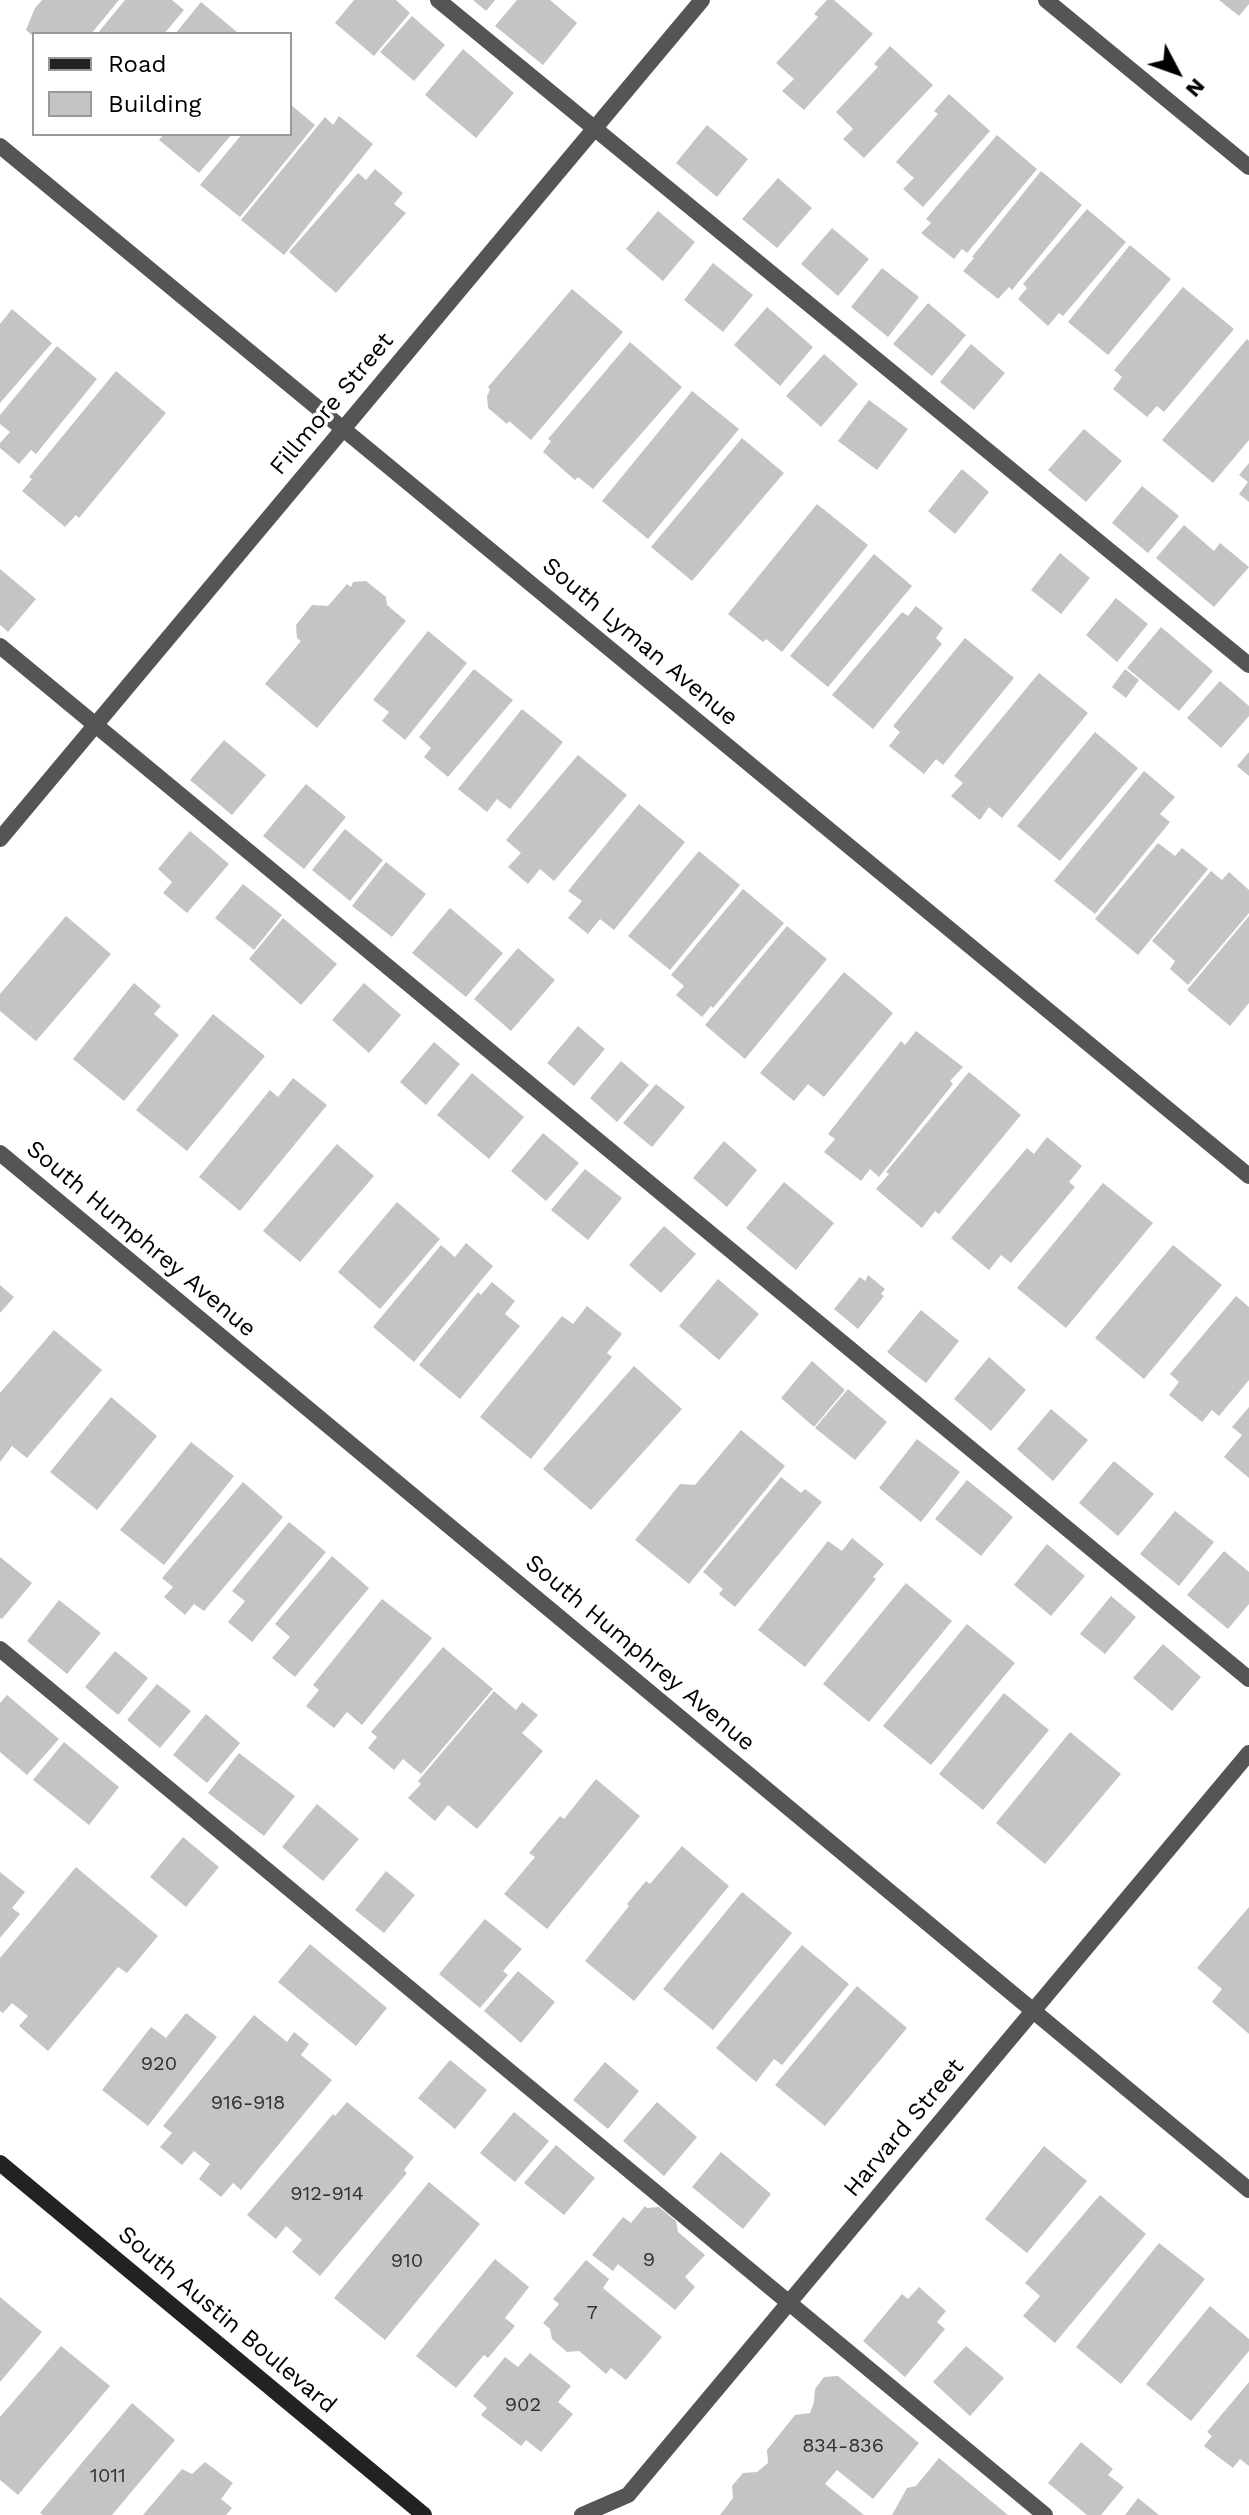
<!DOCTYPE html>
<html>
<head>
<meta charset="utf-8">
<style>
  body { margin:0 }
  #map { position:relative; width:1249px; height:2515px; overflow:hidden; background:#fff; font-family:"Work Sans",sans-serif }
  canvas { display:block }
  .legend { position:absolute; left:32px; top:32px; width:260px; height:104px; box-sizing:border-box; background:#fff; border:2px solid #999; margin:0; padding:10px 14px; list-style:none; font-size:24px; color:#000 }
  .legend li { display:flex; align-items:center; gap:16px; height:40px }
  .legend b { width:40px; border:2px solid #999 }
  .north { position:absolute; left:1137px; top:32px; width:80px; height:80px; -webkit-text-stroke:6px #fff; paint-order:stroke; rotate:131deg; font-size:22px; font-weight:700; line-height:32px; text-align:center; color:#000 }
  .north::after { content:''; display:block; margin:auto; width:28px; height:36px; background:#000; clip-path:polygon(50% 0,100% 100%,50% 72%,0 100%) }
</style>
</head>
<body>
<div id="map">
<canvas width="1249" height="2515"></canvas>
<ul class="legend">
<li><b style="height:10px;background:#222"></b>Road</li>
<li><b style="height:22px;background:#c4c4c4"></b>Building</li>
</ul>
<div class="north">N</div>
</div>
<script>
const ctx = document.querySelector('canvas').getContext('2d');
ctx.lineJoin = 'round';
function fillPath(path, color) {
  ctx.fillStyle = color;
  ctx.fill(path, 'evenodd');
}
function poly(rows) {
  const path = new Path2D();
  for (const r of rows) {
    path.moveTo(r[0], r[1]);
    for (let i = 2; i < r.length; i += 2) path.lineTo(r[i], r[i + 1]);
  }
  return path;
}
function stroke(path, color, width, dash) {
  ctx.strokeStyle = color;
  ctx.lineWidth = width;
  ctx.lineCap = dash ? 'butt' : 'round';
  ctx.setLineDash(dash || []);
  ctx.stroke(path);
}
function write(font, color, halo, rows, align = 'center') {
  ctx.font = font + ' "Work Sans",sans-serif';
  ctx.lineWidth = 7;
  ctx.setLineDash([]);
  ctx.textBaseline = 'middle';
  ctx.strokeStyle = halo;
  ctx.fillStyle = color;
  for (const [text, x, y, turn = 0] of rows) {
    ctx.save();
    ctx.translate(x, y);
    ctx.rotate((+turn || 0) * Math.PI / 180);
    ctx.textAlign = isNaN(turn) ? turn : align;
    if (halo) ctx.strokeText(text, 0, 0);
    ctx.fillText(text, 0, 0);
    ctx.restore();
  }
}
fillPath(poly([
  [42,0,119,0,91,34,34,34,34,37,26,30,35,8],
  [125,0,172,0,184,10,164,34,97,34],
  [354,0,396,0,410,13,374,56,335,23],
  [473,0,495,0,486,11],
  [517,0,550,0,577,23,543,65,495,26],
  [827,0,834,0,873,34,804,110,782,91,794,79,776,63,818,17,814,14],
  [1219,0,1249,0,1249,4,1239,16],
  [201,2,237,32,236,34,175,34],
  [412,16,445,45,414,81,380,52],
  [890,46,933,85,864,158,843,139,853,129,836,112,878,67,874,64],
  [463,49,514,93,476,138,425,95],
  [949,94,990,131,923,207,903,189,914,178,896,162,938,114,934,111],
  [290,104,315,125,240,217,200,185,242,134,290,134],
  [339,116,373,144,284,255,241,220,325,117,333,125],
  [707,125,748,159,717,197,676,163],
  [164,134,232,134,199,173,159,140],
  [997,135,1037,169,967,253,962,249,954,259,921,233,931,223,926,219],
  [375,169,403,193,394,204,406,213,336,293,289,252,358,173,366,180],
  [1041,171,1082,205,1012,290,1009,287,998,299,963,271,974,258,972,257],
  [778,178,812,208,777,248,742,219],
  [1087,209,1126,242,1063,316,1059,313,1048,326,1018,299,1027,288,1023,284],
  [658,211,695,242,663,281,626,249],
  [832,228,869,259,838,296,801,264],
  [1130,245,1171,279,1108,355,1068,322],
  [713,263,753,295,723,332,684,300],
  [882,268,919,297,888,337,851,307],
  [1183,287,1234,329,1164,412,1157,406,1147,417,1113,389,1122,377,1114,370],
  [572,289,623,332,531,440,509,421,507,424,488,408,487,396,490,390,488,387],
  [928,303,966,335,932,376,893,344],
  [767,307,813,347,780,386,734,345],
  [12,309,52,343,0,403,0,324],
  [1247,339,1249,341,1249,440,1213,483,1162,440],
  [630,342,682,387,593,489,578,477,575,480,543,452,551,441,548,439],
  [971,344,1005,373,974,410,940,382],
  [57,346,97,379,36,454,31,450,19,464,0,448,0,443,10,432,0,424,0,415],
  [824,354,858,384,821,427,786,396],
  [116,371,166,413,79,518,76,515,65,527,22,491,32,479,29,477],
  [692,391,739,429,648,539,602,501],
  [869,400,908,429,877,470,838,441],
  [1084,429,1122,461,1086,502,1048,470],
  [742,438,784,473,692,581,651,547],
  [1249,463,1249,502,1239,494,1248,482,1239,475],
  [962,469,989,492,955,534,928,511],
  [1142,486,1179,516,1148,553,1112,523],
  [817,504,868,545,782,652,766,639,763,642,728,614],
  [1184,525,1214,551,1220,543,1249,567,1214,607,1156,558],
  [1060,553,1090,578,1061,614,1031,590],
  [874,554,912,586,828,687,790,656],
  [0,569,36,599,8,632,0,625],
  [366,581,386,597,387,605,406,621,317,728,265,684,301,641,297,638,296,625,312,605,328,606,347,584,351,587,353,582],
  [1116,598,1148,624,1117,662,1086,635],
  [916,606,943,628,936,638,942,644,873,729,832,695,902,612,908,616],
  [1161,627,1213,671,1179,711,1127,668],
  [428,631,467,663,405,740,382,721,389,712,373,700],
  [965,638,1014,678,943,765,936,759,924,774,889,746,900,732,893,726],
  [474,669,513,700,448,777,424,757,431,748,419,737],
  [1125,669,1139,680,1126,698,1112,687],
  [1039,673,1088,713,1002,818,989,807,980,820,951,796,963,783,954,776],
  [1220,681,1249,706,1249,716,1221,748,1187,718],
  [522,709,563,742,510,809,497,799,487,812,458,789],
  [1095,732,1138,768,1060,861,1017,826],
  [224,740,266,775,232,815,190,780],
  [1249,752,1249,776,1237,766],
  [578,755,627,795,554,881,540,869,528,884,508,867,521,853,506,840],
  [1144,771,1175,797,1160,814,1170,822,1095,914,1054,881],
  [306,784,346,817,304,869,263,836],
  [639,804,685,842,614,930,600,919,588,934,568,918,582,901,568,891],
  [345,829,383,860,350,901,312,870],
  [190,831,229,864,187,913,163,893,172,882,158,869],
  [1158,843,1175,856,1182,848,1208,869,1138,955,1095,919],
  [699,851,740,885,670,970,628,936],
  [386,862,426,894,392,937,352,906],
  [1211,871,1222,880,1229,872,1249,890,1249,913,1188,985,1170,969,1175,961,1152,941],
  [243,884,282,915,254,950,215,918],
  [743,889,784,923,713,1008,711,1006,702,1017,676,995,684,986,671,975],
  [450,908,503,953,466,997,412,953],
  [66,916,111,954,36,1041,0,1011,0,994],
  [1249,916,1249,1003,1230,1026,1187,990],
  [283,918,337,964,301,1005,249,959],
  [787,926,827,959,745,1059,705,1025],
  [518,948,555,980,511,1031,474,999],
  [844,972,893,1013,824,1097,808,1084,794,1101,760,1073],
  [134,983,161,1006,154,1014,179,1035,124,1101,73,1059],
  [364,983,401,1015,369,1053,332,1020],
  [213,1014,265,1056,187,1151,136,1110],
  [578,1026,605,1049,574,1086,547,1063],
  [916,1031,963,1067,950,1081,953,1084,879,1177,870,1169,861,1181,824,1152,835,1139,828,1134,901,1041,905,1045],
  [434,1042,460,1064,426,1105,400,1082],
  [621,1061,649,1085,617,1122,590,1098],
  [969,1072,1021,1115,939,1214,935,1211,922,1228,876,1189,889,1174,886,1172],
  [472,1073,524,1117,489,1159,437,1115],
  [293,1078,327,1105,240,1211,199,1177,270,1090,278,1097],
  [656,1084,685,1107,652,1147,623,1123],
  [543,1133,579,1163,546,1201,511,1171],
  [1047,1137,1082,1166,1069,1182,1075,1187,1011,1263,1001,1255,989,1270,951,1238,1027,1148,1034,1154],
  [724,1141,757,1170,727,1207,693,1178],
  [337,1144,374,1176,300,1262,263,1231],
  [585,1169,622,1198,588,1240,551,1210],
  [784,1182,834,1223,796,1270,746,1228],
  [1103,1183,1153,1223,1066,1328,1017,1288],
  [397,1202,440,1239,380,1309,338,1272],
  [664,1226,696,1254,661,1293,629,1265],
  [466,1243,493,1266,414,1362,373,1327,441,1245,455,1257],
  [1173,1245,1222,1285,1144,1379,1095,1338],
  [868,1275,885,1289,881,1294,884,1296,858,1329,834,1309,860,1277,865,1281],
  [718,1279,759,1314,719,1360,679,1326],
  [492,1282,515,1301,505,1314,520,1326,460,1399,419,1365,478,1292,481,1295],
  [0,1285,14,1297,0,1313],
  [1236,1296,1249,1307,1249,1380,1219,1416,1212,1410,1202,1422,1169,1395,1179,1382,1170,1374],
  [587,1306,622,1334,607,1353,612,1357,531,1459,480,1417,562,1316,573,1324],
  [921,1310,959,1341,926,1383,887,1352],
  [54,1330,102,1370,27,1458,12,1446,0,1462,0,1393],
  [989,1357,1026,1390,991,1431,954,1399],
  [812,1361,845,1390,814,1427,781,1398],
  [634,1366,682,1409,591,1510,543,1469],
  [848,1389,887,1422,855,1460,815,1428],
  [111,1397,157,1436,97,1510,50,1472],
  [1249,1407,1249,1478,1224,1457,1242,1435,1232,1427],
  [1051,1409,1088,1440,1053,1481,1017,1449],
  [741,1430,785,1466,689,1584,635,1540,680,1484,695,1485],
  [917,1439,960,1472,921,1522,879,1488],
  [191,1442,234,1476,164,1565,120,1530],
  [1114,1461,1154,1494,1118,1536,1079,1503],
  [781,1477,801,1493,805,1489,822,1502,735,1607,719,1594,723,1589,703,1572],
  [967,1480,1013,1517,981,1556,935,1519],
  [243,1482,283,1517,204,1611,194,1604,185,1615,164,1597,173,1587,162,1578],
  [1175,1511,1214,1542,1179,1586,1140,1554],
  [289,1522,326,1552,252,1642,228,1622,245,1601,232,1591],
  [852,1538,884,1564,873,1577,876,1579,805,1667,758,1630,828,1541,842,1551],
  [1047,1544,1085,1576,1051,1616,1014,1585],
  [1224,1551,1249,1572,1249,1604,1228,1629,1187,1595],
  [332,1556,369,1588,295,1677,272,1658,290,1637,275,1624],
  [0,1557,32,1583,2,1619,0,1618],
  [906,1583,952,1621,869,1722,823,1684],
  [1111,1596,1136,1617,1105,1654,1080,1634],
  [382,1599,432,1638,362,1725,347,1712,334,1728,306,1706,319,1690,313,1685],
  [59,1600,101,1633,67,1674,27,1641],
  [967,1624,1015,1663,931,1765,883,1726],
  [1163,1644,1201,1677,1172,1711,1133,1678],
  [443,1647,493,1689,421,1774,403,1759,394,1770,368,1748,377,1737,371,1732],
  [115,1651,148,1678,118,1715,85,1687],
  [157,1684,191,1711,160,1748,127,1720],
  [494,1691,516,1710,522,1702,538,1715,522,1733,543,1751,477,1829,448,1805,435,1821,408,1798,421,1784,418,1781],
  [1004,1693,1049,1730,983,1810,939,1774],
  [7,1695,59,1739,27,1775,0,1752,0,1703],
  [206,1714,240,1743,207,1783,173,1755],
  [1070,1732,1121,1774,1045,1864,996,1823],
  [64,1742,119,1787,89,1825,33,1780],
  [239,1753,295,1796,264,1836,208,1793],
  [596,1779,640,1816,547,1929,504,1894,535,1857,529,1853,560,1816,564,1819],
  [317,1804,359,1839,323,1881,282,1847],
  [183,1837,219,1867,186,1907,150,1877],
  [682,1846,729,1886,634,2001,585,1961,629,1906,627,1904,646,1881,650,1884],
  [76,1867,158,1936,127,1973,118,1967,48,2051,19,2026,28,2016,12,2003,3,2013,0,2011,0,1958],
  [386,1871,415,1895,384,1933,355,1910],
  [0,1872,25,1892,12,1908,20,1914,0,1938],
  [742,1892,792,1933,713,2030,663,1989],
  [1249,1907,1249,2034,1212,2002,1222,1989,1197,1968],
  [485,1919,522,1949,503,1971,508,1975,480,2008,439,1974],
  [310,1944,387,2008,356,2046,278,1982],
  [802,1945,849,1984,782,2065,774,2059,756,2082,716,2048],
  [518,1971,555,2002,521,2043,484,2011],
  [857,1986,907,2028,825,2126,775,2085],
  [186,2013,217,2037,148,2126,102,2090,151,2027,166,2038],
  [254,2015,287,2042,294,2032,309,2044,301,2055,332,2080,241,2190,233,2183,221,2197,199,2179,210,2164,194,2151,182,2165,160,2147,172,2133,163,2126],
  [450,2060,487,2090,455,2129,418,2098],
  [605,2062,639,2091,608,2129,573,2100],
  [347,2102,414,2157,404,2170,407,2173,320,2276,292,2252,302,2240,286,2226,276,2239,247,2215,333,2114,335,2116],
  [657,2102,697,2137,664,2176,623,2141],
  [514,2112,549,2141,515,2182,480,2153],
  [556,2145,595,2178,564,2215,524,2183],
  [1044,2146,1087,2181,1027,2253,985,2219],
  [721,2152,771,2194,743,2229,692,2187],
  [429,2182,480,2224,385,2340,334,2298],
  [1100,2195,1146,2234,1055,2343,1023,2316,1040,2296,1025,2283],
  [645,2206,647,2208,659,2207,676,2221,678,2232,705,2255,685,2277,695,2287,675,2310,618,2264,613,2271,592,2255,623,2217,631,2223],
  [1159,2243,1205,2279,1121,2384,1076,2347],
  [495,2259,529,2287,505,2318,515,2326,488,2358,484,2355,456,2388,416,2356],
  [586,2260,609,2279,603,2288,662,2337,626,2380,611,2368,606,2374,579,2351,567,2352,552,2339,550,2329,543,2323,559,2304,553,2299],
  [919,2287,946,2311,937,2322,945,2329,905,2377,863,2341,902,2294,908,2299],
  [0,2297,42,2332,0,2382],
  [1210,2306,1249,2339,1249,2351,1191,2421,1146,2384],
  [61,2346,110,2386,18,2495,0,2480,0,2417],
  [966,2346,1004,2378,970,2416,933,2382],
  [530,2353,571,2386,558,2402,573,2414,541,2452,526,2440,521,2446,481,2415,487,2408,473,2396,505,2357,518,2367],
  [838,2376,919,2443,873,2499,837,2470,825,2484,864,2515,720,2515,733,2498,732,2486,743,2473,757,2472,768,2463,767,2450,795,2415,810,2413,814,2402,815,2389,824,2377],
  [1249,2382,1249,2466,1240,2459,1233,2468,1204,2446,1212,2436,1207,2432],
  [132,2403,175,2440,112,2515,43,2515,40,2513],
  [1081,2442,1113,2469,1108,2475,1124,2487,1101,2515,1087,2515,1048,2483],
  [939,2458,1008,2515,892,2515,907,2488,916,2486],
  [205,2462,233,2483,221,2499,232,2508,226,2515,143,2515,182,2469,192,2474],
  [1138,2498,1159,2515,1125,2515]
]), '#c4c4c4');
stroke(poly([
  [438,0,1249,665],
  [0,646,1249,1679],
  [0,1649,1045,2515]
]), '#555', 16);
stroke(poly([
  [1046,0,1249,167],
  [0,146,1249,1176],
  [0,839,702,0],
  [0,1153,1249,2190],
  [582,2515,628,2495,1249,1753]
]), '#555', 16);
stroke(poly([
  [0,2163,424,2515]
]), '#222', 16);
write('20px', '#313131', null, [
  ["920",159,2064],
  ["916-918",248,2103],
  ["912-914",327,2194],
  ["9",649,2260],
  ["910",407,2261],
  ["7",592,2313],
  ["902",523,2405],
  ["834-836",843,2446],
  ["1011",108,2476]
]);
write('24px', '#000', '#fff', [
  ["Fillmore Street",332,404,-50],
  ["South Lyman Avenue",640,642,40],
  ["South Humphrey Avenue",141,1239,40],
  ["South Humphrey Avenue",640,1653,40],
  ["Harvard Street",904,2128,-50],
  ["South Austin Boulevard",227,2320,40]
]);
</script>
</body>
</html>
